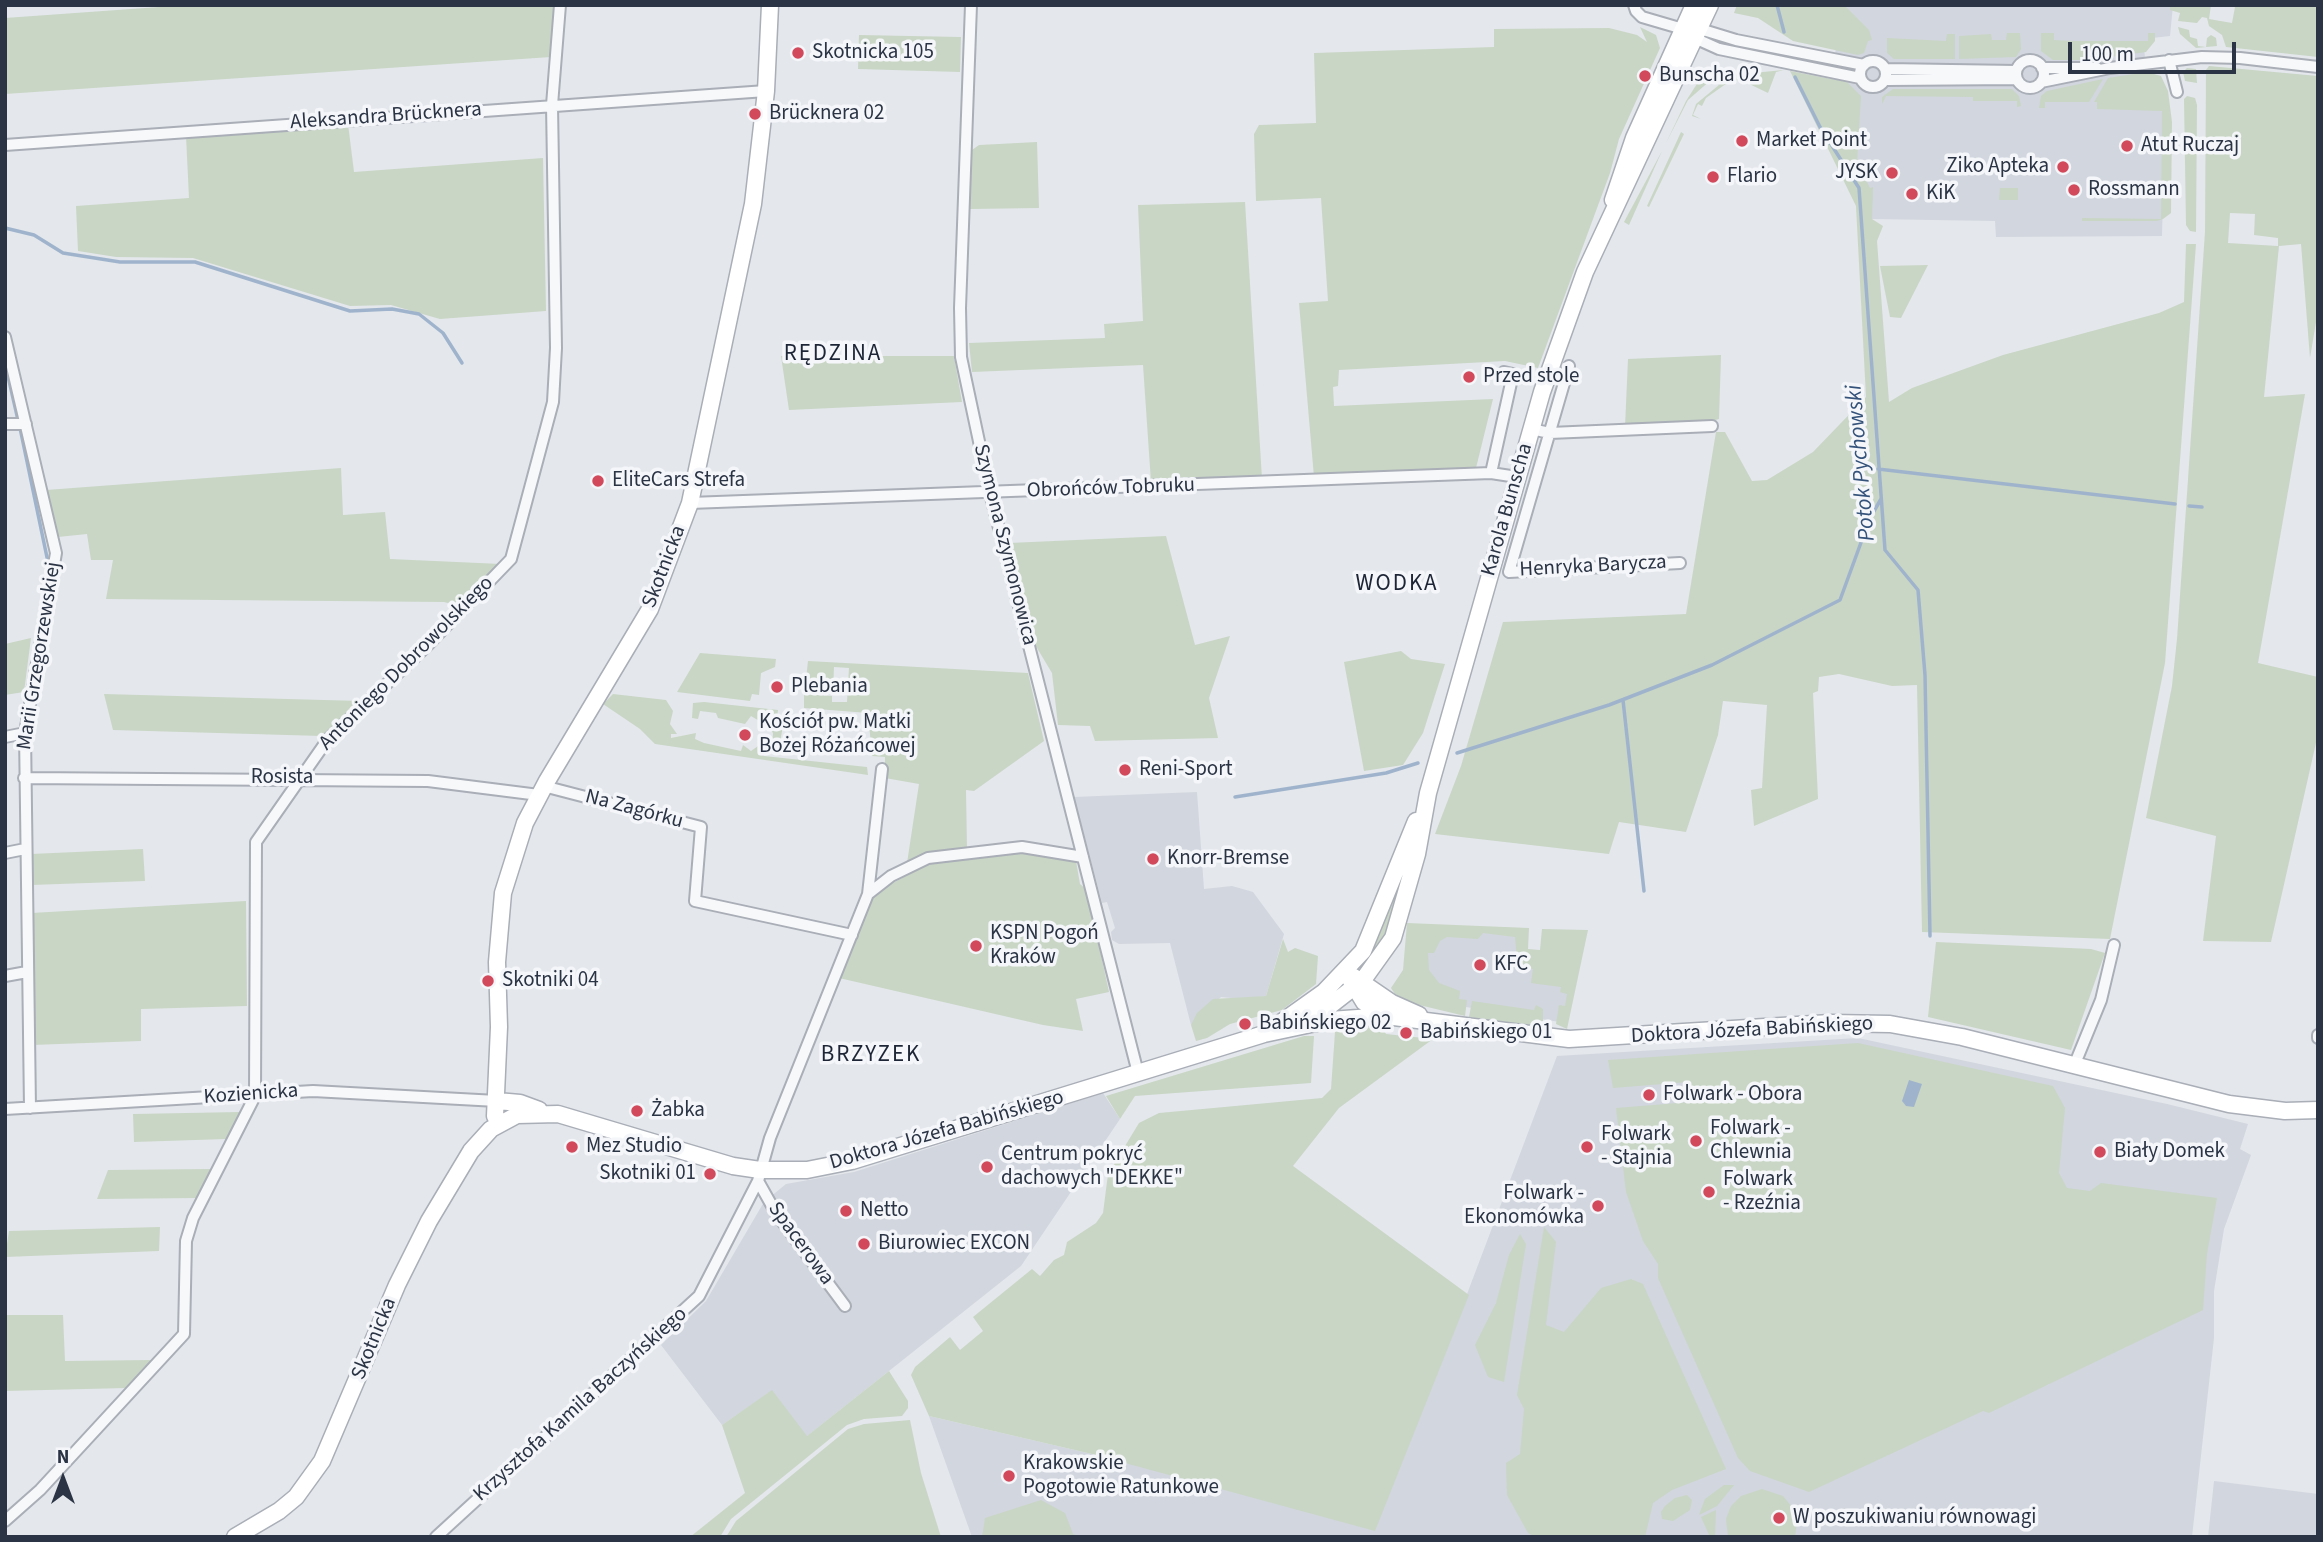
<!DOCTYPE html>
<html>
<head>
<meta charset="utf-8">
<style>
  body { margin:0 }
  #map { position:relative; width:2323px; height:1542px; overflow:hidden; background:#e4e7ec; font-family:"Source Sans 3",sans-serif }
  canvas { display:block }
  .frame { position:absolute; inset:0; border:7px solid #2b3445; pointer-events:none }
  .north { position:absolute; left:28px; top:1444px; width:70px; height:70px; -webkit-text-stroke:5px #f4f6f9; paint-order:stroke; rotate:0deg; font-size:19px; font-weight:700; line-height:28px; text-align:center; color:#2b3445 }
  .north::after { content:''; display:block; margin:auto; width:24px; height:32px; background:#2b3445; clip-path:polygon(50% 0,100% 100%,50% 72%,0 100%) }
  .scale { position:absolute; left:2068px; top:42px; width:168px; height:32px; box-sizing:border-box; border:4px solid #2b3445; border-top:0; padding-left:9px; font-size:21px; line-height:24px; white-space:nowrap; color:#2b3445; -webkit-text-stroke:5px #f4f6f9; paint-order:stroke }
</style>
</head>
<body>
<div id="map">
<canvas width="2323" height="1542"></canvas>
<div class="frame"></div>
<div class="north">N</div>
<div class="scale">100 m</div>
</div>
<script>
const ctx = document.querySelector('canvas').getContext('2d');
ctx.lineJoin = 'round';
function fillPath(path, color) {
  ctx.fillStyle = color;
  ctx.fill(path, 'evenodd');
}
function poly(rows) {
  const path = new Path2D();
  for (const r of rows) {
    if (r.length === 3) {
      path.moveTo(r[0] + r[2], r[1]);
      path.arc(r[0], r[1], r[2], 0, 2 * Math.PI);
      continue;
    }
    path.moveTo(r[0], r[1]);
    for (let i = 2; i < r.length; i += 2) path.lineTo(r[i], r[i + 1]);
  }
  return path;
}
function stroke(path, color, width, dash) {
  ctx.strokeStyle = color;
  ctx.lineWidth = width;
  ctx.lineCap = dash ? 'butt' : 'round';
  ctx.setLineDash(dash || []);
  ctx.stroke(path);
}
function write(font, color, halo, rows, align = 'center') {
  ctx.font = font + ' "Source Sans 3",sans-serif';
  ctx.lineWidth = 7;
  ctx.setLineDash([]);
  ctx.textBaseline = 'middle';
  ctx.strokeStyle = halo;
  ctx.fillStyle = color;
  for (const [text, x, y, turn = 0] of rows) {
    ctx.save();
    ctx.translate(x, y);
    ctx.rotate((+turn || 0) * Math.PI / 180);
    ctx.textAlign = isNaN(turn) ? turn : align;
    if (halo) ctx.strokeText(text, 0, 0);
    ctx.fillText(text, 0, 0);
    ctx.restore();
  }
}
fillPath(poly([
  [1826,5,2173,5,2170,36,2152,38,2144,48,2147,78,2165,112,2162,236,1996,237,1995,221,1872,219,1831,89,1838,30],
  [1197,792,1204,889,1232,886,1253,892,1284,934,1266,996,1242,999,1221,997,1191,1025,1170,943,1119,944,1112,940,1111,932,1115,928,1107,902,1102,903,1074,797],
  [1437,930,1517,934,1522,960,1572,988,1566,1023,1435,1002,1415,947],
  [1858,1038,2167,1104,2248,1124,2240,1149,2251,1155,2224,1229,2214,1291,2214,1338,2192,1537,972,1537,929,1416,1092,1454,1447,1347,1557,1056],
  [1103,1093,1120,1119,1021,1266,806,1437,772,1391,722,1425,661,1345,706,1301,764,1202,786,1184,854,1172],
  [2214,1481,2318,1494,2318,1537,2208,1537]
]), '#d2d6de');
fillPath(poly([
  [187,5,556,5,551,57,5,94,5,18],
  [1737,5,1844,5,1869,30,1872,40,1868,41,1864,53,1858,55,1793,41,1758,18,1734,13],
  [2170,5,2211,5,2209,19,2232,23,2235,7,2227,5,2318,5,2318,57,2226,47,2222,35,2209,26,2207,18,2202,17,2197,23,2178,21,2180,13,2170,10],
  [1640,27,1656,35,1660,48,1619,139,1610,173,1538,368,1505,361,1339,370,1338,386,1333,387,1334,406,1493,399,1475,472,1314,477,1299,303,1328,301,1321,198,1256,201,1254,134,1259,125,1316,123,1314,53,1494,47,1494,29,1609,28,1637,35,1647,42],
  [2178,27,2189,30,2190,37,2197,39,2198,46,2206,47,2207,38,2211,35,2216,38,2217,46,2196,48,2180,34],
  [2007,33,2020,33,2021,49,2016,57,1959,59,1959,36,1991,34,1992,40,2006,40],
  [2041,33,2054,33,2054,40,2072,41,2148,41,2148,33,2155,33,2155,41,2146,52,2088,60,2053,60,2041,51],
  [1947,34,1955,34,1955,59,1894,59,1887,53,1887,38,1946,41],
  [859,35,961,37,960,72,858,69],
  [2209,66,2318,76,2318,310,2310,358,2301,244,2279,246,2264,397,2305,394,2258,663,2318,677,2318,734,2271,942,2203,941,2216,836,2146,818,2172,686,2177,639,2205,232,2206,70],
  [2230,213,2255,214,2254,235,2278,238,2278,246,2228,243],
  [2187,68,2196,69,2197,83,2185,81,2183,72],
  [1784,70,1776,72,1768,93,1741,80,1730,81,1706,98,1702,106,1698,104,1693,115,1701,119,1692,116,1696,104,1731,75],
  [1710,71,1720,72,1688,100,1666,143,1686,101,1702,76],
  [1790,71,1847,82,1861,96,1857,163,1865,163,1865,170,1862,164,1859,166,1870,188,1873,187,1872,219,1883,226,1877,241,1889,402,1912,388,2003,355,2159,313,2184,302,2186,244,2196,244,2165,663,2110,939,1922,932,1917,685,1892,686,1839,674,1819,677,1818,691,1813,693,1818,799,1754,826,1751,790,1762,788,1767,705,1723,701,1718,735,1686,832,1619,822,1609,854,1435,834,1461,766,1503,622,1686,614,1716,432,1725,432,1752,481,1767,480,1813,452,1866,397,1856,206],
  [2147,72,2161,76,2168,91,2172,122,2171,213,2163,219,2157,221,2082,221,2082,218,2161,219,2162,111,2097,109,2097,102,2094,102,2108,78],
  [2103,79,2089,102,2045,102,2045,108,2039,108,2041,96,2047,91],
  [1893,89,2012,89,2019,96,2021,106,2017,107,2017,101,1973,101,1973,97,1886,96,1882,104,1882,97],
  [2187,96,2195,98,2197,105,2196,232,2190,231,2186,225,2184,99],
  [348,124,354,172,543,158,546,311,440,319,391,305,350,306,193,258,116,257,78,251,76,206,189,198,186,136],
  [1681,132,1684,134,1649,207,1647,206],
  [1037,142,1039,208,970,209,972,150,979,145],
  [1662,151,1629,225,1624,222],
  [2000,188,2018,188,2018,200,1999,200],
  [1245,202,1262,479,1151,482,1143,365,972,372,969,343,1105,338,1104,324,1143,321,1138,205],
  [1928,265,1901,318,1890,317,1880,266],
  [1721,355,1719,419,1702,424,1625,427,1628,359],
  [781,356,954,356,962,402,789,410],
  [341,468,343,515,385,512,390,559,501,564,460,606,444,602,106,599,113,560,91,560,87,534,58,537,46,490],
  [1166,536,1195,645,1230,636,1209,698,1218,738,1095,741,1090,726,1058,725,1052,673,1034,643,1009,543],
  [31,638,24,692,5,695,5,644],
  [1401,651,1411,659,1445,664,1423,733,1403,765,1364,771,1344,662],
  [700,653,776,659,775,667,761,673,759,695,752,694,750,701,677,692],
  [808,661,1028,673,1044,741,974,791,966,790,967,848,931,853,907,863,919,784,885,778,885,757,872,756,868,713,804,708,804,694,832,696,832,702,847,702,849,668,834,667,833,690,805,688],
  [104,694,361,701,322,736,113,730],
  [613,694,666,700,673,711,670,724,677,734,671,734,671,738,696,733,695,739,704,743,741,751,743,745,751,751,758,746,764,756,867,767,868,775,655,744,640,729,603,704],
  [704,702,778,710,777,717,783,725,779,749,772,748,773,733,770,729,774,721,762,719,761,722,751,716,745,724,718,718,716,713,700,711,698,719,692,718,693,703],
  [143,849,145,881,31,885,31,854],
  [1019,851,1076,861,1080,884,1087,890,1109,992,1076,999,1083,1031,1043,1025,839,978,875,893,931,862],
  [1408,854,1393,921,1376,954,1370,949],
  [246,901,247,1006,141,1009,141,1041,32,1045,31,913],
  [1407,923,1529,928,1528,949,1540,950,1542,929,1588,930,1567,1029,1556,1024,1559,1005,1565,1006,1567,994,1560,992,1561,987,1531,983,1533,969,1522,967,1523,963,1517,961,1515,937,1483,933,1478,939,1447,937,1440,941,1434,953,1428,953,1429,970,1439,983,1460,991,1459,999,1467,1000,1465,1016,1415,1004,1395,994,1391,988,1403,970],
  [1283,939,1288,952,1295,948,1318,956,1316,984,1282,1010,1230,1024,1207,1038,1196,1041,1191,1025,1197,1013,1213,999,1266,996],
  [1936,942,2091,949,2105,953,2071,1050,1928,1017],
  [1472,1001,1534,1010,1536,1005,1543,1009,1543,1022,1535,1027,1469,1017],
  [1357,1026,1383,1029,1386,1034,1433,1039,1339,1108,1293,1166,1469,1295,1375,1531,1092,1454,929,1416,911,1375,915,1367,950,1337,960,1350,983,1331,973,1317,1032,1269,1040,1276,1054,1260,1064,1255,1067,1242,1096,1223,1103,1213,1108,1174,1139,1123,1159,1113,1322,1098,1331,1089,1335,1032],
  [1304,1036,1314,1036,1311,1083,1135,1096,1120,1119,1106,1096],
  [1858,1043,2053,1086,2065,1108,2059,1173,2067,1188,2090,1191,2101,1183,2217,1198,2207,1254,2203,1310,1989,1413,1983,1411,1809,1492,1750,1471,1738,1458,1658,1278,1658,1264,1643,1241,1626,1192,1616,1108,1690,1102,1688,1082,1613,1088,1608,1060],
  [240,1112,226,1139,134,1142,133,1114],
  [211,1169,197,1198,97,1199,108,1170],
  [160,1227,159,1251,5,1257,9,1231],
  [1544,1227,1556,1242,1546,1325,1564,1332,1601,1288,1631,1279,1643,1284,1726,1469,1672,1490,1653,1503,1645,1537,1535,1537,1528,1533,1507,1495,1506,1463,1520,1454,1524,1409,1517,1395],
  [1520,1234,1526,1244,1504,1382,1488,1377,1475,1345,1496,1303,1509,1255],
  [5,1315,63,1315,65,1361,152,1360,126,1388,5,1391],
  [889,1371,908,1401,908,1408,902,1416,864,1419,847,1425,731,1519,720,1537,690,1537,745,1493,722,1425,772,1390,807,1436],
  [910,1420,921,1473,941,1537,726,1537,736,1521,848,1429,864,1424],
  [1724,1485,1734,1485,1717,1506,1699,1515,1705,1499],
  [1762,1489,1783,1496,1792,1507,1797,1521,1795,1537,1728,1537,1726,1519,1731,1506,1741,1496],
  [1687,1495,1692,1500,1690,1510,1673,1521,1662,1519,1661,1512,1665,1506,1675,1498],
  [1041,1500,1065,1513,1073,1534,1081,1537,982,1537,985,1518],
  [1716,1510,1715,1537,1710,1537,1701,1517]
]), '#c9d6c5');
fillPath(poly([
  [1909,1080,1922,1084,1914,1107,1906,1106,1902,1101]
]), '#9fb4cc');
stroke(poly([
  [1777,5,1784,32],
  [1795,77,1820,127,1859,188,1885,550,1918,590,1925,675,1930,936],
  [5,228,34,235,63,253,120,262,195,262,350,311,392,309,419,314,443,333,462,363],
  [5,363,18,420],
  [20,428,49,567],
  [1878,469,2175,504],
  [2189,506,2202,507],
  [1623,700,1644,891],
  [1457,753,1609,705,1712,665,1840,600,1870,518,1881,499],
  [1235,797,1386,773,1418,763]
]), '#9fb4cc', 3.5);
const street = poly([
  [971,5,960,308,961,357,990,493,1138,1073],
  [1634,5,1636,11,1642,17,1683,29,1700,29,1736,40,1864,65],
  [1690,36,1719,49,1860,78],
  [2169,60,2177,92],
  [2030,74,14],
  [1873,74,13],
  [2042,68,2097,68],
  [1886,69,2016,71],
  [1886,80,2017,79],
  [2041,82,2110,68,2202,57,2240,58,2318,67],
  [5,145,766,91],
  [5,337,56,553,25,733,30,1108],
  [1569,366,1509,572,1680,563],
  [5,424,26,424],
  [1531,429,1550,433,1712,426],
  [1491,473,1513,374,1504,372],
  [690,503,1491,473,1517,477],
  [5,737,25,733],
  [24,778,428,781,539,795],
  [547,781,551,788,701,827,695,901,852,935],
  [5,853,25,849],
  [868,894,882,769],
  [5,976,27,972],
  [2318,1035,2318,1038],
  [2074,1066,2101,1000,2114,945],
  [5,1109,313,1091,497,1101],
  [758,1181,776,1213,845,1306],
  [5,1521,40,1490,184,1334,186,1241,193,1218,255,1096,256,842,328,739,427,646,511,559,553,402,556,348,552,105,560,5],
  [436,1537,699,1296,758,1181,770,1138,868,894,891,876,928,858,1022,847,1083,857]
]);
const secondary = poly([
  [1613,200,1634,138,1694,5],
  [1354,977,1392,1003,1419,1015],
  [1350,979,1364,1002,1384,1015],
  [1313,1019,1363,980,1393,938,1417,854,1428,793,1542,392,1585,272,1710,5],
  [1272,1029,1324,992,1363,951,1416,821],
  [497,1101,520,1103,539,1110],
  [499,1123,495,1116,499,1027,497,962,503,893,525,823,547,781,650,609,690,503,753,204,766,91,770,5],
  [235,1537,279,1511,296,1497,322,1461,397,1285,429,1221,471,1151,491,1129,517,1115,558,1114,733,1166,760,1170,807,1170,852,1161,1264,1034,1330,1020,1386,1016,1569,1039,1830,1023,1890,1024,1962,1037,2229,1104,2285,1111,2318,1110]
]);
stroke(street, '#a9aeb7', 14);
stroke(secondary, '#a9aeb7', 19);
stroke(street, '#f7f8fa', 10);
stroke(secondary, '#fff', 16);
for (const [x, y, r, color] of [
  [798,53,7,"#d1495b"],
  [1645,76,7,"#d1495b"],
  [755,114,7,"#d1495b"],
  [1742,141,7,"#d1495b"],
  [2127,146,7,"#d1495b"],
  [2063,167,7,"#d1495b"],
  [1892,173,7,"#d1495b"],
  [1713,177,7,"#d1495b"],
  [2074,190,7,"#d1495b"],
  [1912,194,7,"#d1495b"],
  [1469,377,7,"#d1495b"],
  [598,481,7,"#d1495b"],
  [777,687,7,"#d1495b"],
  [745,735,7,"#d1495b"],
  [1125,770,7,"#d1495b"],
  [1153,859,7,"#d1495b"],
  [976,946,7,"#d1495b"],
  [1480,965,7,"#d1495b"],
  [488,981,7,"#d1495b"],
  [1245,1024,7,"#d1495b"],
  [1406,1033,7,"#d1495b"],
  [1649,1095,7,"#d1495b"],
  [637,1111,7,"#d1495b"],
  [1696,1141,7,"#d1495b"],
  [572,1147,7,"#d1495b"],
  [1587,1147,7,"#d1495b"],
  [2100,1152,7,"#d1495b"],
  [987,1167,7,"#d1495b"],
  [710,1174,7,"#d1495b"],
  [1709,1192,7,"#d1495b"],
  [1598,1206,7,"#d1495b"],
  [846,1211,7,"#d1495b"],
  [864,1244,7,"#d1495b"],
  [1009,1476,7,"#d1495b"],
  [1779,1518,7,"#d1495b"]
]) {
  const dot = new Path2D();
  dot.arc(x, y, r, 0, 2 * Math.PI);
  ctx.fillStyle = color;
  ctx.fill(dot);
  stroke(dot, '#f4f6f9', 2.5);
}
write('21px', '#2b3445', '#f4f6f9', [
  ["Skotnicka 105",812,53],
  ["Bunscha 02",1659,76],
  ["Brücknera 02",769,114],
  ["Market Point",1756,141],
  ["Atut Ruczaj",2141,146],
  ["Ziko Apteka",2049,167,"right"],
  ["JYSK",1878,173,"right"],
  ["Flario",1727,177],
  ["Rossmann",2088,190],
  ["KiK",1926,194],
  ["Przed stole",1483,377],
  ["EliteCars Strefa",612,481],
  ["Plebania",791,687],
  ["Kościół pw. Matki",759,723],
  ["Bożej Różańcowej",759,747],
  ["Reni-Sport",1139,770],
  ["Knorr-Bremse",1167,859],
  ["KSPN Pogoń",990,934],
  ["Kraków",990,958],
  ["KFC",1494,965],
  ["Skotniki 04",502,981],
  ["Babińskiego 02",1259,1024],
  ["Babińskiego 01",1420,1033],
  ["Folwark - Obora",1663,1095],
  ["Żabka",651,1111],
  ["Folwark -",1710,1129],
  ["Chlewnia",1710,1153],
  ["Folwark",1601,1135],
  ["- Stajnia",1601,1159],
  ["Mez Studio",586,1147],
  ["Biały Domek",2114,1152],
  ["Centrum pokryć",1001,1155],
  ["dachowych \"DEKKE\"",1001,1179],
  ["Skotniki 01",696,1174,"right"],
  ["Folwark",1723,1180],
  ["- Rzeźnia",1723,1204],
  ["Folwark -",1584,1194,"right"],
  ["Ekonomówka",1584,1218,"right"],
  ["Netto",860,1211],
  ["Biurowiec EXCON",878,1244],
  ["Krakowskie",1023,1464],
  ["Pogotowie Ratunkowe",1023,1488],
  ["W poszukiwaniu równowagi",1793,1518]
], 'left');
write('21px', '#2b3445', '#f4f6f9', [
  ["Aleksandra Brücknera",386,117,-4],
  ["Obrońców Tobruku",1111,489,-2],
  ["Karola Bunscha",1508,510,-74],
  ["Szymona Szymonowica",1004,545,76],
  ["Skotnicka",665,567,-69],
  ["Henryka Barycza",1593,567,-3],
  ["Marii Grzegorzewskiej",40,656,-81],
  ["Antoniego Dobrowolskiego",407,664,-45],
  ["Rosista",282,778],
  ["Na Zagórku",634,810,15],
  ["Doktora Józefa Babińskiego",1752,1031,-3],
  ["Kozienicka",251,1095,-4],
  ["Doktora Józefa Babińskiego",947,1131,-16],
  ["Spacerowa",800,1244,54],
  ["Skotnicka",375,1339,-68],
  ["Krzysztofa Kamila Baczyńskiego",581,1405,-42]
]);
ctx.letterSpacing = '2px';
write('23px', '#1d2536', '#f4f6f9', [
  ["RĘDZINA",833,355],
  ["WODKA",1397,585],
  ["BRZYZEK",871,1056]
]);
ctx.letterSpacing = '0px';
write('italic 23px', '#34527a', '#f4f6f9', [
  ["Potok Pychowski",1862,463,-95]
]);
</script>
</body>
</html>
